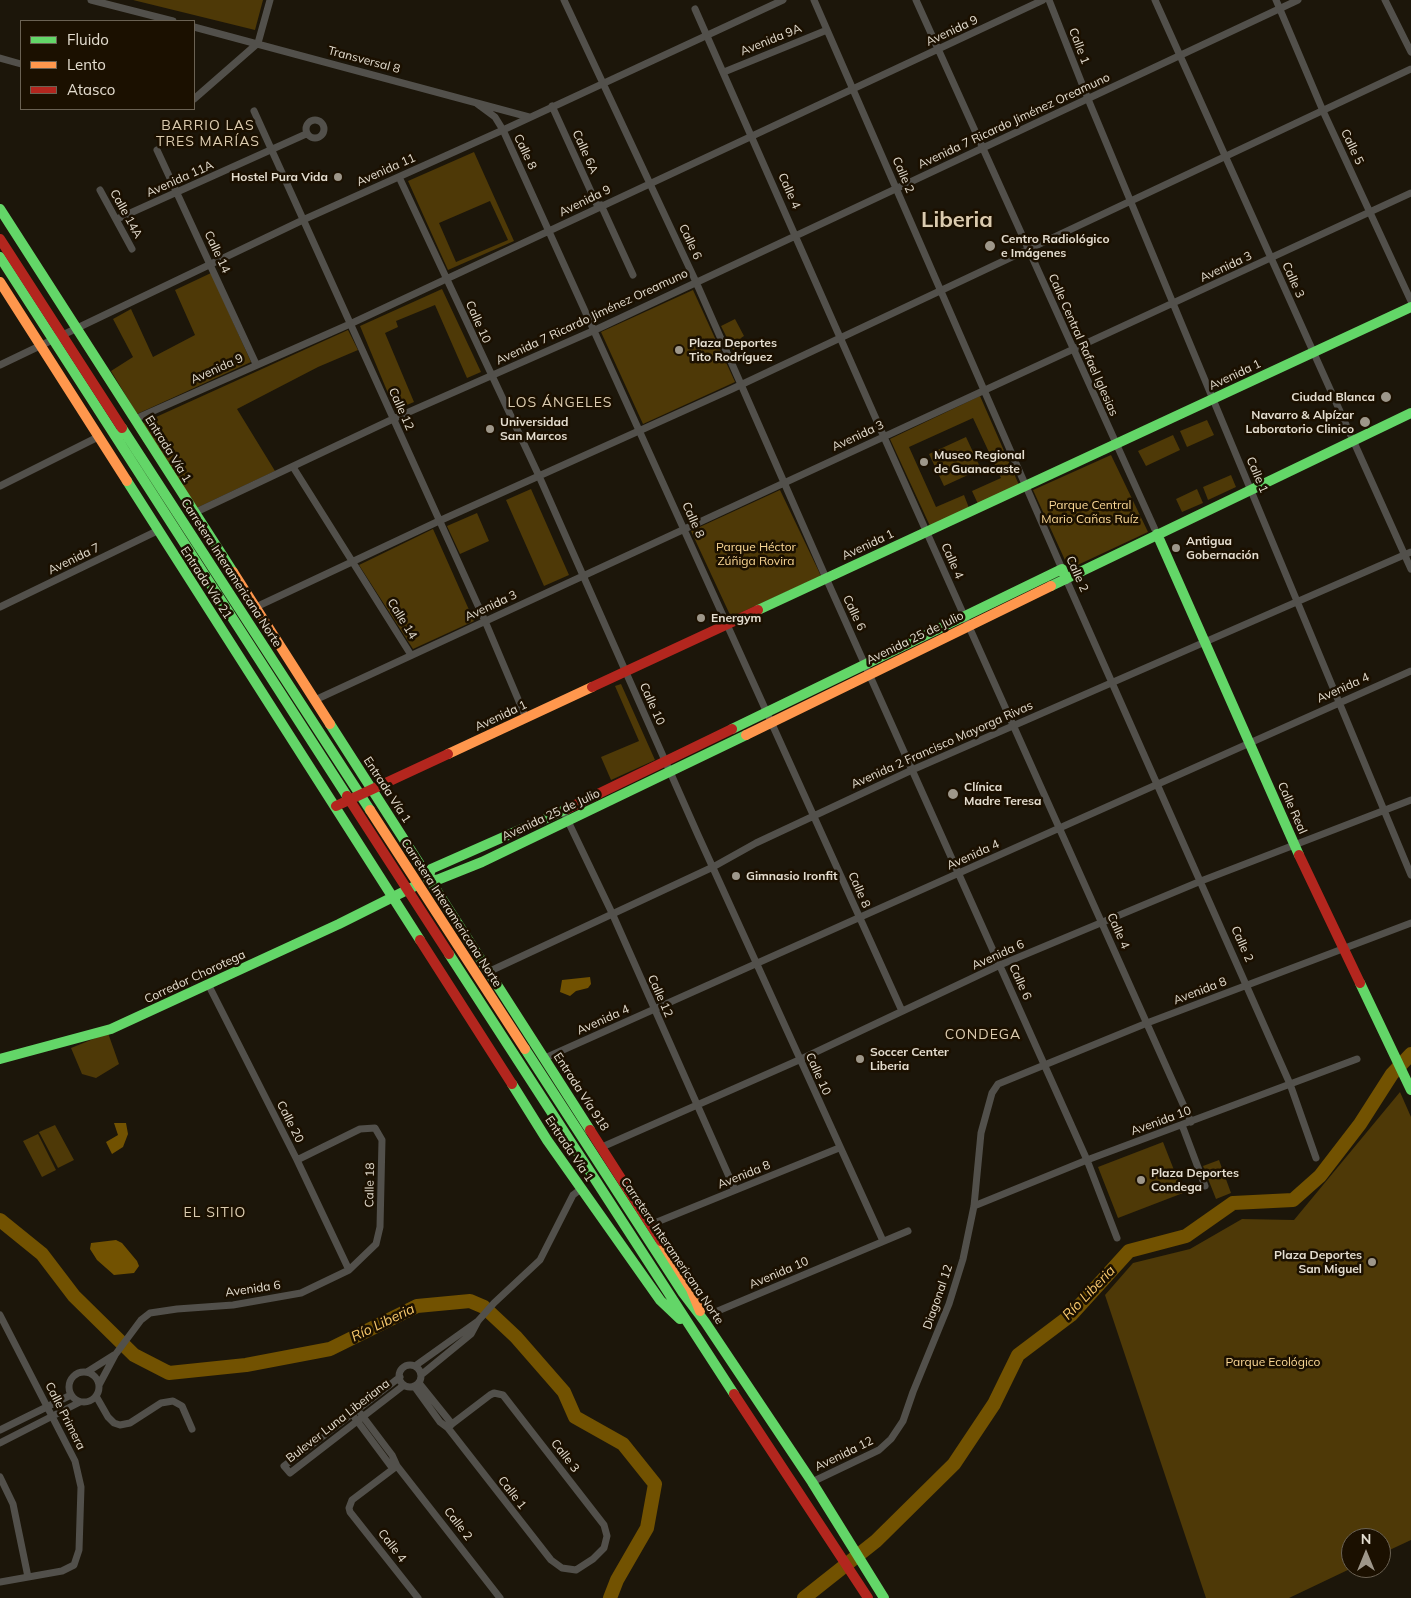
<!DOCTYPE html>
<html>
<head>
<meta charset="utf-8">
<style>
  body { margin:0 }
  #map { position:relative; width:1411px; height:1598px; overflow:hidden; background:#1c160a; font-family:Mulish,sans-serif }
  canvas { display:block }
  .legend { position:absolute; left:20px; top:20px; width:175px; height:90px; box-sizing:border-box; background:#1b1000; border:1px solid #6b6253; margin:0; padding:6px 9px; list-style:none; font-size:15px; color:#e4ddcf }
  .legend li { display:flex; align-items:center; gap:10px; height:25px }
  .legend b { width:25px; border:1px solid #6b6253 }
  .north { position:absolute; left:1341px; top:1528px; width:50px; height:50px; box-sizing:border-box; background:#1b1000; border:1px solid #6b6253; border-radius:50%; rotate:0deg; font-size:14px; font-weight:700; line-height:20px; text-align:center; color:#e4ddcf }
  .north::after { content:''; display:block; margin:auto; width:18px; height:22px; background:#9e978a; clip-path:polygon(50% 0,100% 100%,50% 72%,0 100%) }
</style>
</head>
<body>
<div id="map">
<canvas width="1411" height="1598"></canvas>
<ul class="legend">
<li><b style="height:6px;background:#63d668"></b>Fluido</li>
<li><b style="height:6px;background:#ff974d"></b>Lento</li>
<li><b style="height:6px;background:#b3261e"></b>Atasco</li>
</ul>
<div class="north">N</div>
</div>
<script>
const ctx = document.querySelector('canvas').getContext('2d');
ctx.lineJoin = 'round';
function fillPath(path, color) {
  ctx.fillStyle = color;
  ctx.fill(path, 'evenodd');
}
function poly(rows) {
  const path = new Path2D();
  for (const r of rows) {
    if (r.length === 3) {
      path.moveTo(r[0] + r[2], r[1]);
      path.arc(r[0], r[1], r[2], 0, 2 * Math.PI);
      continue;
    }
    path.moveTo(r[0], r[1]);
    for (let i = 2; i < r.length; i += 2) path.lineTo(r[i], r[i + 1]);
  }
  return path;
}
function stroke(path, color, width, dash) {
  ctx.strokeStyle = color;
  ctx.lineWidth = width;
  ctx.lineCap = dash ? 'butt' : 'round';
  ctx.setLineDash(dash || []);
  ctx.stroke(path);
}
function write(font, color, halo, rows, align = 'center') {
  ctx.font = font + ' Mulish,sans-serif';
  ctx.lineWidth = 5;
  ctx.setLineDash([]);
  ctx.textBaseline = 'middle';
  ctx.strokeStyle = halo;
  ctx.fillStyle = color;
  for (const [text, x, y, turn = 0] of rows) {
    ctx.save();
    ctx.translate(x, y);
    ctx.rotate((+turn || 0) * Math.PI / 180);
    ctx.textAlign = isNaN(turn) ? turn : align;
    if (halo) ctx.strokeText(text, 0, 0);
    ctx.fillText(text, 0, 0);
    ctx.restore();
  }
}
fillPath(poly([
  [133,0,263,0,255,30],
  [474,152,514,241,448,270,408,181],
  [490,201,508,240,456,262,439,223],
  [211,273,251,362,137,414,111,371,133,357,113,319,131,309,153,357,195,335,175,290],
  [442,289,481,372,467,378,435,305,396,321,398,327,385,333,414,402,395,410,360,326],
  [693,290,735,382,643,424,601,332],
  [735,319,744,336,741,338,744,344,733,350,721,326],
  [348,330,358,350,318,367,237,409,275,471,190,511,134,427],
  [980,396,1019,485,978,504,972,491,1001,478,973,418,909,447,936,507,964,495,969,508,930,526,890,439],
  [1207,420,1214,435,1187,447,1180,431],
  [1173,435,1180,450,1146,466,1138,451],
  [966,437,981,469,944,486,929,454],
  [1111,455,1148,532,1069,569,1033,490],
  [1231,475,1236,487,1208,500,1203,487],
  [531,489,569,575,544,586,506,500],
  [1197,489,1203,503,1182,512,1176,499],
  [780,490,821,576,731,617,691,531],
  [477,513,489,541,460,554,447,526],
  [433,529,474,621,413,649,359,565],
  [621,684,655,760,611,780,601,757,639,741,615,686],
  [108,1033,119,1064,96,1078,82,1074,71,1048],
  [1400,1092,1411,1117,1411,1540,1381,1554,1381,1538,1351,1538,1352,1568,1289,1598,1206,1598,1105,1295,1133,1263,1190,1249,1242,1219,1294,1220],
  [55,1125,74,1160,58,1168,39,1132],
  [38,1134,56,1170,42,1177,23,1141],
  [1163,1142,1183,1193,1118,1218,1098,1167],
  [1219,1160,1231,1193,1216,1199,1203,1166]
]), '#4e3907');
fillPath(poly([
  [590,977,591,984,588,988,576,991,570,996,560,992,562,980],
  [114,1123,126,1123,128,1134,123,1147,112,1154,106,1142,118,1135],
  [116,1240,122,1243,137,1261,139,1266,134,1273,114,1275,97,1260,90,1249,91,1243]
]), '#725201');
stroke(poly([
  [0,1220,42,1254,74,1296,134,1355,169,1373,246,1365,330,1349,417,1306,470,1301,484,1307,516,1337,564,1392,575,1417,623,1444,655,1484,647,1528,617,1580,610,1598],
  [804,1598,876,1541,954,1464,994,1404,1018,1355,1071,1315,1129,1251,1186,1236,1233,1203,1293,1200,1320,1176,1360,1124,1392,1074,1411,1054]
]), '#725201', 14);
stroke(poly([
  [91,0,173,21],
  [564,0,696,282,826,578,1087,1160,1117,1238],
  [814,0,1062,569],
  [916,0,1157,534],
  [1049,0,1088,99,1411,875],
  [1155,0,1411,569],
  [1276,0,1323,111,1411,301],
  [1385,0,1411,52],
  [695,9,884,437,1191,1122],
  [194,27,529,117],
  [0,58,21,64],
  [724,72,827,30],
  [194,99,258,43,270,0],
  [476,103,495,117,503,130,902,1011],
  [552,106,598,207],
  [254,111,485,621,526,718],
  [315,129,9],
  [157,150,256,364],
  [399,177,539,476,698,835,883,1241],
  [100,190,132,249],
  [601,205,633,275],
  [117,219,306,134],
  [0,365,305,219,503,130,783,0],
  [135,419,350,324,1043,0],
  [293,467,411,655],
  [0,486,98,437],
  [194,513,393,419,595,330,1298,0],
  [1066,579,1290,1084,1316,1158],
  [0,607,157,531],
  [256,607,439,521,732,389,1411,69],
  [315,700,1411,193],
  [566,817,612,913,735,1190],
  [488,972,713,867,756,843,912,770,1411,552],
  [208,984,297,1160,349,1270],
  [545,1058,1411,671],
  [1182,1125,1205,1186],
  [602,1147,799,1060,1000,965,1201,881,1411,800],
  [974,1206,1087,1160,1357,1059],
  [657,1222,839,1148],
  [713,1313,908,1231],
  [0,1315,75,1461,81,1487,79,1550,74,1565,62,1571,0,1582],
  [410,1376,11],
  [415,1366,478,1321],
  [84,1387,15],
  [87,1372,114,1355],
  [421,1375,471,1334,478,1321,494,1303,540,1260,573,1195,581,1189],
  [400,1377,284,1466,290,1473,404,1385],
  [99,1385,115,1355,141,1320,150,1313,177,1309,233,1305,301,1293,349,1270,376,1244,380,1227,382,1140,375,1128,360,1129,297,1160],
  [414,1386,440,1422,448,1428,452,1424,419,1383],
  [96,1396,108,1417,114,1423,120,1425,130,1423,161,1403,173,1401,182,1406,192,1429],
  [355,1418,393,1469,397,1466,392,1455,361,1414],
  [448,1428,551,1560,562,1568,576,1570,593,1559,604,1548,607,1536,604,1525,503,1395,494,1393,490,1395,452,1424],
  [0,1430,71,1395],
  [0,1443,80,1402],
  [397,1466,500,1598],
  [393,1469,352,1500,349,1508,350,1512,418,1598],
  [0,1477,13,1504,28,1577],
  [812,1482,879,1450,891,1439,903,1421,913,1392,949,1304,963,1259,974,1206,981,1133,992,1093,998,1084,1147,1023,1411,923]
]), '#52504b', 7);
stroke(poly([
  [0,209,233,572],
  [0,257,347,796],
  [122,428,370,810],
  [127,481,420,940],
  [1157,534,1299,855],
  [1051,586,1411,413],
  [758,610,1411,307],
  [330,724,590,1130],
  [732,729,1062,569,1066,579],
  [567,809,431,869,428,879,437,880,482,862,746,735],
  [449,954,734,1394],
  [1360,983,1411,1090],
  [525,1049,683,1293,705,1322,812,1482,884,1598],
  [0,1059,111,1029,339,924,415,886],
  [512,1084,547,1140,660,1300,680,1319]
]), '#63d668', 10);
stroke(poly([
  [0,282,127,481],
  [233,572,330,724],
  [746,735,1051,586],
  [448,754,592,687],
  [370,810,525,1049],
  [661,1241,691,1289,700,1311]
]), '#ff974d', 10);
stroke(poly([
  [0,239,122,428],
  [592,687,758,610],
  [347,796,449,954],
  [336,806,448,754],
  [567,809,732,729],
  [1299,855,1360,983],
  [420,940,512,1084],
  [590,1130,661,1241],
  [734,1394,868,1598]
]), '#b3261e', 10);
for (const [x, y, r, color] of [
  [338,177,5,"#9e978a"],
  [990,246,6,"#9e978a"],
  [679,350,5,"#9e978a"],
  [1386,397,6,"#9e978a"],
  [1365,422,6,"#9e978a"],
  [490,429,5,"#9e978a"],
  [924,462,5,"#9e978a"],
  [1176,548,5,"#9e978a"],
  [701,618,5,"#9e978a"],
  [953,794,6,"#9e978a"],
  [736,876,5,"#9e978a"],
  [860,1059,5,"#9e978a"],
  [1141,1180,5,"#9e978a"],
  [1372,1262,5,"#9e978a"]
]) {
  const dot = new Path2D();
  dot.arc(x, y, r, 0, 2 * Math.PI);
  ctx.fillStyle = color;
  ctx.fill(dot);
  stroke(dot, '#1b1000', 2);
}
write('12px', '#e4ddcf', '#1b1000', [
  ["Avenida 9",952,31,-25],
  ["Avenida 9A",771,40,-22],
  ["Calle 1",1079,46,69],
  ["Transversal 8",364,60,15],
  ["Avenida 7 Ricardo Jiménez Oreamuno",1014,121,-25],
  ["Calle 5",1352,147,65],
  ["Calle 8",525,152,65],
  ["Calle 6A",585,152,66],
  ["Avenida 11",386,170,-24],
  ["Calle 2",903,175,67],
  ["Avenida 11A",180,179,-24],
  ["Calle 4",789,191,66],
  ["Avenida 9",585,201,-26],
  ["Calle 14A",126,214,61],
  ["Calle 6",690,242,65],
  ["Calle 14",217,252,65],
  ["Avenida 3",1226,267,-25],
  ["Calle 3",1293,280,66],
  ["Avenida 7 Ricardo Jiménez Oreamuno",592,317,-25],
  ["Calle 10",478,322,66],
  ["Calle Central Rafael Iglesias",1083,345,66],
  ["Avenida 9",217,369,-24],
  ["Avenida 1",1235,375,-25],
  ["Calle 12",401,409,66],
  ["Avenida 3",858,436,-25],
  ["Entrada Vía 1",168,449,58],
  ["Calle 1",1257,475,67],
  ["Calle 8",693,520,66],
  ["Avenida 1",868,545,-25],
  ["Avenida 7",74,559,-26],
  ["Calle 4",952,561,66],
  ["Carretera Interamericana Norte",231,573,57],
  ["Calle 2",1077,574,66],
  ["Entrada Vía 21",206,583,57],
  ["Avenida 3",491,606,-25],
  ["Calle 6",854,613,65],
  ["Calle 14",402,619,58],
  ["Avenida 25 de Julio",915,638,-26],
  ["Avenida 4",1343,688,-24],
  ["Calle 10",652,704,66],
  ["Avenida 1",501,716,-25],
  ["Avenida 2 Francisco Mayorga Rivas",942,745,-24],
  ["Entrada Vía 1",387,790,57],
  ["Calle Real",1292,808,66],
  ["Avenida 25 de Julio",551,815,-25],
  ["Avenida 4",973,855,-24],
  ["Calle 8",859,890,66],
  ["Carretera Interamericana Norte",451,913,57],
  ["Calle 4",1118,931,66],
  ["Calle 2",1242,944,66],
  ["Avenida 6",998,955,-24],
  ["Corredor Chorotega",195,977,-25],
  ["Calle 6",1020,982,66],
  ["Avenida 8",1200,991,-21],
  ["Calle 12",660,996,66],
  ["Avenida 4",603,1020,-24],
  ["Calle 10",818,1074,66],
  ["Entrada Vía 918",581,1092,57],
  ["Avenida 10",1161,1121,-20],
  ["Calle 20",290,1122,63],
  ["Entrada Vía 1",569,1149,56],
  ["Avenida 8",744,1175,-22],
  ["Calle 18",370,1185,-89],
  ["Carretera Interamericana Norte",672,1251,56],
  ["Avenida 10",779,1273,-23],
  ["Avenida 6",253,1289,-8],
  ["Diagonal 12",938,1297,-71],
  ["Calle Primera",65,1416,63],
  ["Bulever Luna Liberiana",338,1421,-38],
  ["Avenida 12",844,1454,-26],
  ["Calle 3",565,1456,52],
  ["Calle 1",512,1493,52],
  ["Calle 2",458,1524,52],
  ["Calle 4",392,1546,52]
]);
write('bold 12px', '#e4ddcf', '#1b1000', [
  ["Hostel Pura Vida",328,177,"right"],
  ["Centro Radiológico",1001,239],
  ["e Imágenes",1001,253],
  ["Plaza Deportes",689,343],
  ["Tito Rodríguez",689,357],
  ["Ciudad Blanca",1375,397,"right"],
  ["Navarro & Alpízar",1354,415,"right"],
  ["Laboratorio Clinico",1354,429,"right"],
  ["Universidad",500,422],
  ["San Marcos",500,436],
  ["Museo Regional",934,455],
  ["de Guanacaste",934,469],
  ["Antigua",1186,541],
  ["Gobernación",1186,555],
  ["Energym",711,618],
  ["Clínica",964,787],
  ["Madre Teresa",964,801],
  ["Gimnasio Ironfit",746,876],
  ["Soccer Center",870,1052],
  ["Liberia",870,1066],
  ["Plaza Deportes",1151,1173],
  ["Condega",1151,1187],
  ["Plaza Deportes",1362,1255,"right"],
  ["San Miguel",1362,1269,"right"]
], 'left');
write('12px', '#fcd996', '#1b1000', [
  ["Parque Central",1090,505],
  ["Mario Cañas Ruíz",1090,519],
  ["Parque Héctor",756,547],
  ["Zúñiga Rovira",756,561],
  ["Parque Ecológico",1273,1362]
]);
ctx.letterSpacing = '1px';
write('14px', '#dbcbaf', '#1b1000', [
  ["BARRIO LAS",208,126],
  ["TRES MARÍAS",208,142],
  ["LOS ÁNGELES",560,403],
  ["CONDEGA",983,1035],
  ["EL SITIO",215,1213]
]);
ctx.letterSpacing = '0px';
write('italic 14px', '#f9c96c', '#1b1000', [
  ["Río Liberia",1089,1293,-46],
  ["Río Liberia",383,1323,-26]
]);
write('bold 22px', '#dbcbaf', '#1b1000', [
  ["Liberia",957,220]
]);
</script>
</body>
</html>
